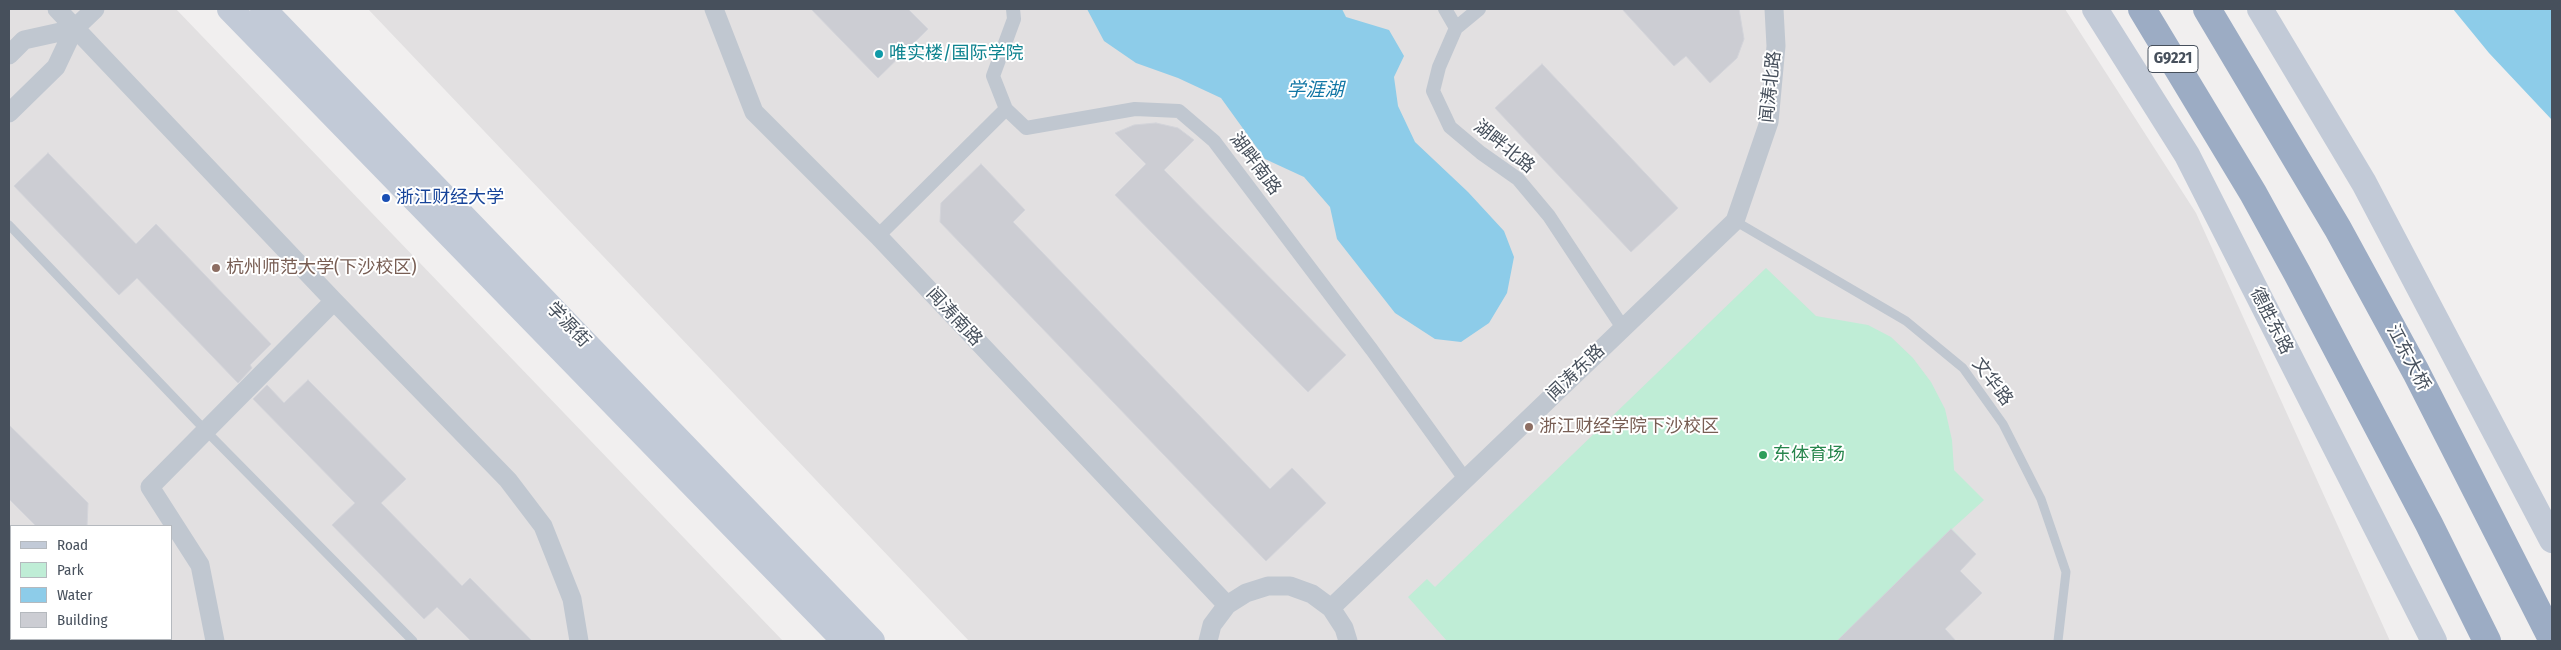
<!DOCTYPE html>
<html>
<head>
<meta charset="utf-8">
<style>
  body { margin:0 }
  #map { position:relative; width:2561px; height:650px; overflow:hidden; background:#f1efef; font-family:"Fira Sans Condensed",sans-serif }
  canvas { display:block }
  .frame { position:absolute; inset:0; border:10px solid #47505c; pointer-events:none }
  .legend { position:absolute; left:10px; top:525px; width:162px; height:115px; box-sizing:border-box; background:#fff; border:1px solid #b5b9be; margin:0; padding:6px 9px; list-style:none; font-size:15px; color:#47505c }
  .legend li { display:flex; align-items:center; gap:10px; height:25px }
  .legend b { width:25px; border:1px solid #b5b9be }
</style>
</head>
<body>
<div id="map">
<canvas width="2561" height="650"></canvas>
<div class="frame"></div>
<ul class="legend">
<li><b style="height:6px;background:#c2cad7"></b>Road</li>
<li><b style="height:14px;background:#bfedd6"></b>Park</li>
<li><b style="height:14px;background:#8dcce9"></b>Water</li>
<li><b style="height:14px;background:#cccdd3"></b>Building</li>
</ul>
</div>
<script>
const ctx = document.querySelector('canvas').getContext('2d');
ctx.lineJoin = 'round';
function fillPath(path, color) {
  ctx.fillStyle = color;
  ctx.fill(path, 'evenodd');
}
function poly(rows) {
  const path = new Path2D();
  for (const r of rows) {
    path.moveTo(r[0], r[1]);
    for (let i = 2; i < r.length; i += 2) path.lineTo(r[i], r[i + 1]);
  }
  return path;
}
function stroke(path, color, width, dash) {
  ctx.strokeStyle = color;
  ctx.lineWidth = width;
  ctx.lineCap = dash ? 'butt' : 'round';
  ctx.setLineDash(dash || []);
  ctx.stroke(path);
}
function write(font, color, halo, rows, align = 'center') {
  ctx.font = font + ' "Fira Sans Condensed","Noto Sans SC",sans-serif';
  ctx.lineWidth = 4;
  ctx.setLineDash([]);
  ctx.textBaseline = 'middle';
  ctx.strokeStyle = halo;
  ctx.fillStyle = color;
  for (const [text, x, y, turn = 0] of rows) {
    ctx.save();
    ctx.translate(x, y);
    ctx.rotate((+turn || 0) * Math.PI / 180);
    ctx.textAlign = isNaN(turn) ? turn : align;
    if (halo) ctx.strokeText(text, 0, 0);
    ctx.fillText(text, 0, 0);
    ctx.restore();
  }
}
fillPath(poly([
  [9,9,176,9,783,641,9,641],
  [11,526,171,526,171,639,11,639],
  [368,9,2065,9,2196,213,2390,641,969,641]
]), '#e2e0e1');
fillPath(poly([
  [1766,268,1816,316,1868,325,1891,337,1913,358,1931,382,1945,409,1952,440,1954,470,1984,500,1952,529,1976,554,1885,641,1447,641,1408,597,1427,579,1435,587]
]), '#bfedd6');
fillPath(poly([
  [1087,9,1342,9,1346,17,1389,30,1404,56,1394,77,1398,106,1415,142,1468,192,1504,231,1514,257,1507,293,1489,323,1461,342,1435,339,1395,313,1337,239,1330,207,1304,177,1265,159,1221,98,1178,78,1136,63,1104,41],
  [2453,9,2552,9,2552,120,2489,53]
]), '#8dcce9');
const building = poly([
  [811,9,908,9,928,29,878,78,811,9],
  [1622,9,1739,9,1744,39,1737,58,1710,83,1686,56,1674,66,1622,9],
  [1542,64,1678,208,1631,252,1495,108,1542,64],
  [1156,123,1178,128,1194,140,1164,170,1346,355,1308,392,1115,195,1146,164,1115,133,1134,125,1156,123],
  [48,153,136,244,156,224,271,344,250,365,252,368,238,383,137,278,119,295,14,186,48,153],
  [981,164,1025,210,1013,222,1270,489,1292,468,1326,503,1266,561,940,222,941,203,981,164],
  [308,380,406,479,381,503,462,586,470,578,532,641,471,641,437,607,424,619,332,525,355,503,253,399,267,385,284,403,308,380],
  [9,425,88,503,87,526,36,526,9,499,9,425],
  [1951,529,1976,554,1960,571,1982,593,1945,629,1956,641,1837,641,1951,529]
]);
fillPath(building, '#cccdd3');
stroke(building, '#d3d4da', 1);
stroke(poly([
  [1735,221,1906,321,1963,368,2003,424,2041,499,2066,572,2058,641],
  [9,225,206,431,413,641]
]), '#c0c7d0', 9);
stroke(poly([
  [1013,9,1014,19,993,76,1006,109,1026,128,1135,109,1179,111,1214,141,1372,350,1465,479],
  [1445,9,1456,28,1439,67,1433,91,1450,127,1481,153,1518,179,1549,216,1623,328],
  [1456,28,1479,9],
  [878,236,1006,109]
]), '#c0c7d0', 14);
stroke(poly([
  [57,9,334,301,508,480,543,526,572,599,579,641],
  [714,9,754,112,878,236,1227,605],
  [74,29,95,9],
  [9,55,24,40,74,29,56,67,9,113],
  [1331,608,1735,221,1769,122,1776,46,1774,9],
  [215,641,200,565,150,487,334,301],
  [1208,641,1212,625,1227,605,1246,593,1268,586,1290,586,1312,594,1331,608,1344,628,1348,641]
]), '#c0c7d0', 19);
stroke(poly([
  [230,9,845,641],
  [263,9,872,641],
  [2095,9,2187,155,2434,641],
  [2260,9,2364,183,2552,540]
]), '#c2cad7', 26);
stroke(poly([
  [2142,9,2253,193,2297,273,2429,524,2487,641],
  [2207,9,2338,229,2416,372,2552,639]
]), '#9cacc4', 28);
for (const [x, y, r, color] of [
  [879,54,5,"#0f9aa8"],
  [386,198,5,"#1a4fb4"],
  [216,268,5,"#8d6e63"],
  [1529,427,5,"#8d6e63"],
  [1763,455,5,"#2e9e5b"]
]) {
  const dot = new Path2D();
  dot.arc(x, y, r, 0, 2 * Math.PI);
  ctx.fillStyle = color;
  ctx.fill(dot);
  stroke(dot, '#fff', 2);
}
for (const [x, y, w] of [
  [2173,59,50]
]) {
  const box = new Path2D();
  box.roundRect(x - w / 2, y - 13.5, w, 27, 4);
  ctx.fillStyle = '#fff';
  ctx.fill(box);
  stroke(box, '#47505c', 1);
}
write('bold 16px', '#47505c', null, [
  ["G9221",2173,59]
]);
write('18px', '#0d838f', '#fff', [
  ["唯实楼/国际学院",889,54]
], 'left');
write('18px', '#47505c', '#fff', [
  ["闻涛北路",1771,87,-84],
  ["湖畔北路",1504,147,39],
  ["湖畔南路",1255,164,53],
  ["闻涛南路",954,317,47],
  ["德胜东路",2271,321,63],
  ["学源街",568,325,46],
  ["江东大桥",2408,358,62],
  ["闻涛东路",1576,373,-44],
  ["文华路",1992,382,53]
]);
write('18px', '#164399', '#fff', [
  ["浙江财经大学",396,198]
], 'left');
write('18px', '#785e54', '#fff', [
  ["杭州师范大学(下沙校区)",226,268],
  ["浙江财经学院下沙校区",1539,427]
], 'left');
write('18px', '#27864d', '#fff', [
  ["东体育场",1773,455]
], 'left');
write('italic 19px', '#1176a5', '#fff', [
  ["学涯湖",1315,91]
]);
</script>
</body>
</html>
